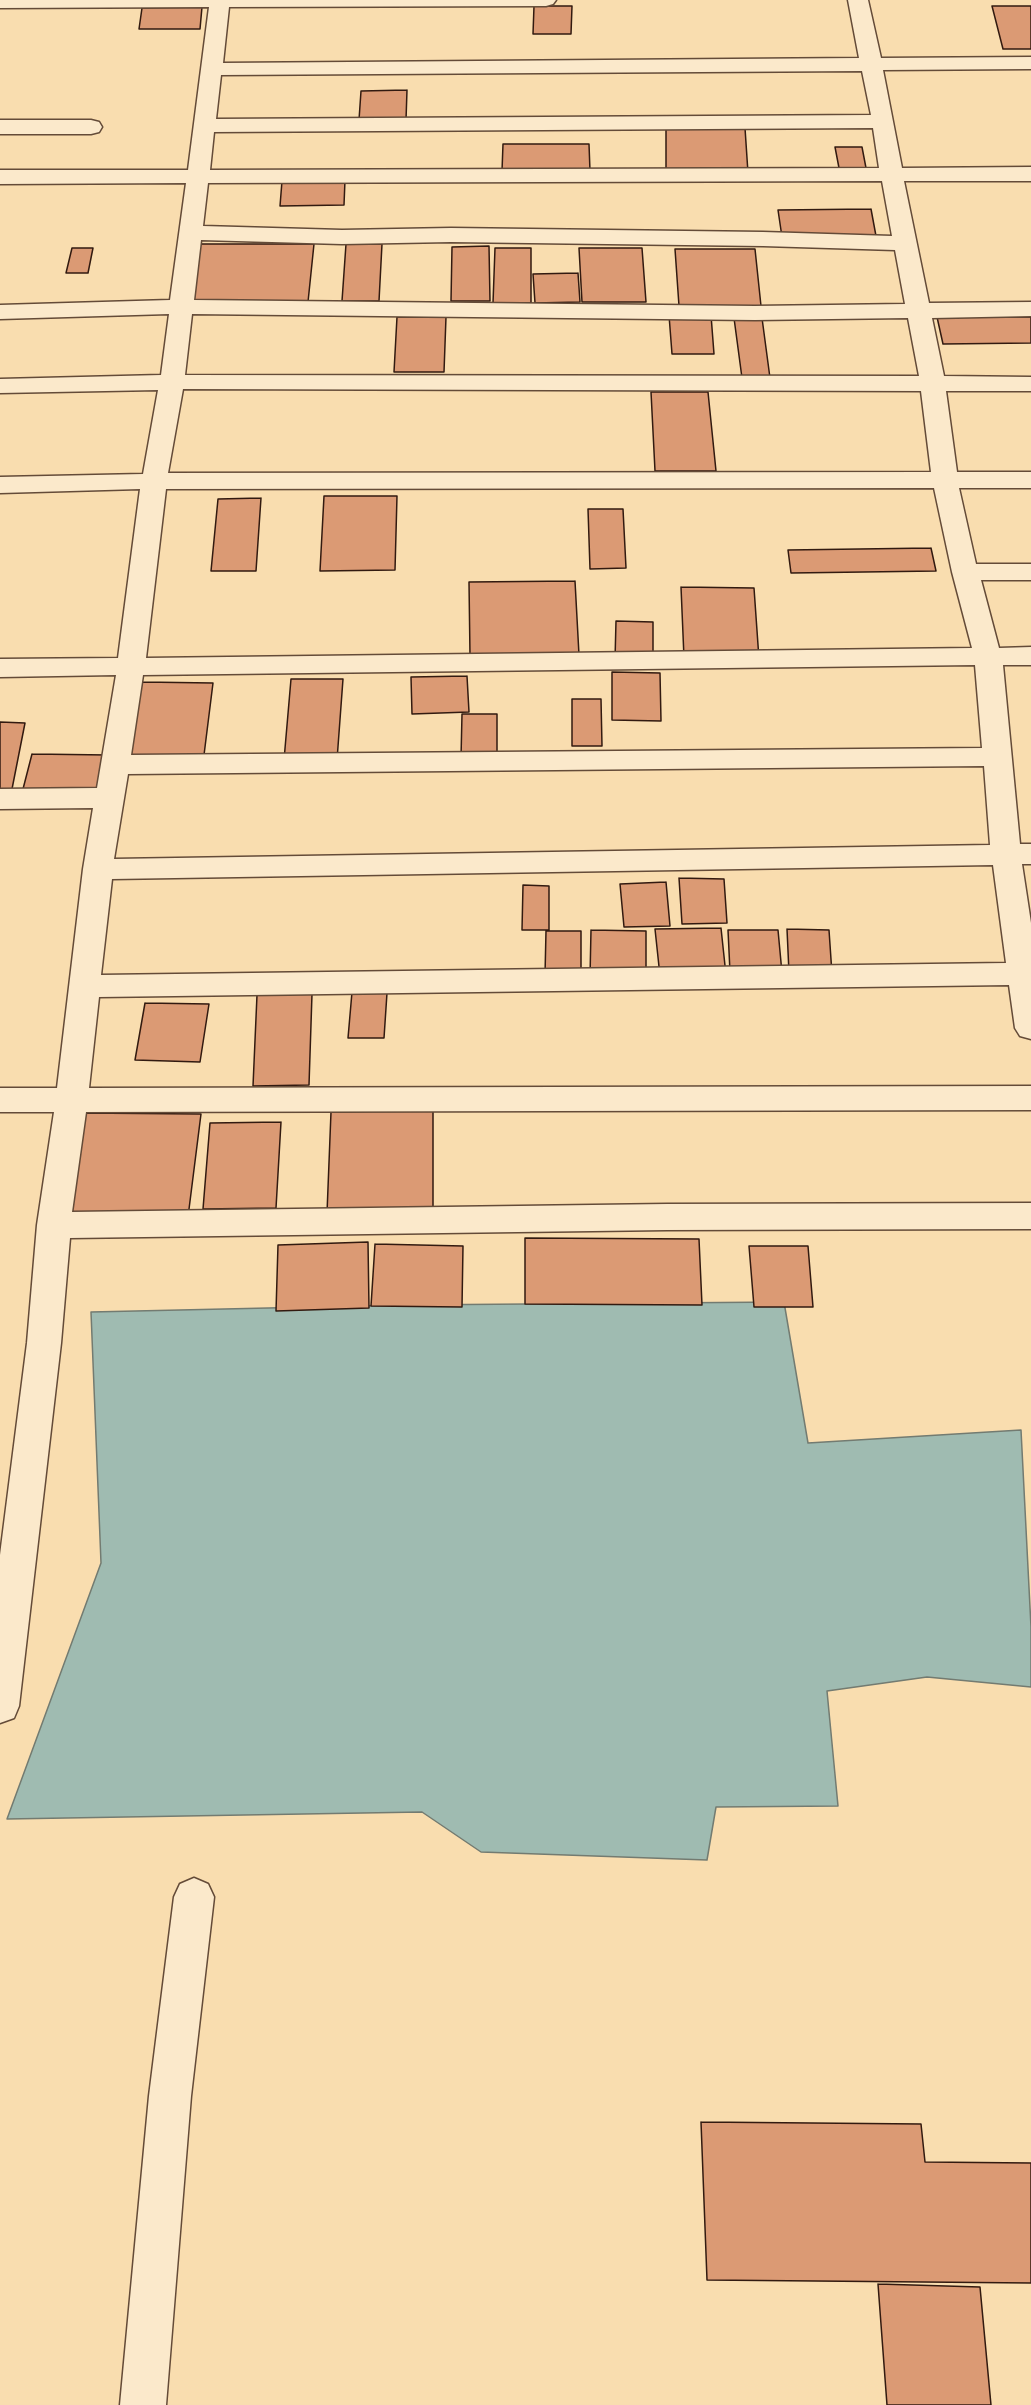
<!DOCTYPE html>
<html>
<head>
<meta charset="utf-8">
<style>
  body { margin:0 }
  canvas { display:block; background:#f9ddaf }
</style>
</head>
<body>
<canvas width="1031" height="2405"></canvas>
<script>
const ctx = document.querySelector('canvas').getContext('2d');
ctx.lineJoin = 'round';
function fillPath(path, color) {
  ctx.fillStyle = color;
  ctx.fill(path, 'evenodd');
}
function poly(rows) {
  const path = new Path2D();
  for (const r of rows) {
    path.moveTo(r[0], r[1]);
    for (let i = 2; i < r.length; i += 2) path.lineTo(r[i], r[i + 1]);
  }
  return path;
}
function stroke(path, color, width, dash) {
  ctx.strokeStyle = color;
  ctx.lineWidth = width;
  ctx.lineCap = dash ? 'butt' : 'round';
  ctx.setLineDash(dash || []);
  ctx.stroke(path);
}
const water = poly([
  [784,1302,808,1443,1021,1430,1031,1627,1031,1687,927,1677,827,1691,838,1806,716,1807,707,1860,481,1852,422,1812,7,1819,101,1563,91,1312,401,1305,784,1302]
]);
fillPath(water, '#9fbbb1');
stroke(water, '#737b71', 1.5);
const building = poly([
  [534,6,572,6,571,34,533,34,534,6],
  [992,6,1031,6,1031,49,1003,49,992,6],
  [202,7,200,29,139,29,142,8,202,7],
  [407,90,406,120,359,120,361,91,407,90],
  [666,127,745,128,748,173,666,172,666,127],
  [503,144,589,144,590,171,502,171,503,144],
  [835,147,862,147,866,168,839,168,835,147],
  [345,180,344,205,280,206,282,181,345,180],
  [871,209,876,236,782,237,778,210,871,209],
  [195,244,314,244,308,302,187,302,195,244],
  [346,244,382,244,379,301,342,301,346,244],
  [489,246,490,301,451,301,452,247,489,246],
  [72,248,93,248,88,273,66,273,72,248],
  [495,248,531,248,531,303,493,303,495,248],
  [579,248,642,248,646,302,582,302,579,248],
  [675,249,755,249,761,306,679,306,675,249],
  [578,273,580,302,535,303,533,274,578,273],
  [669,315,711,315,714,354,672,354,669,315],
  [397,317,446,317,444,372,394,372,397,317],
  [937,317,1031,317,1031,343,943,344,937,317],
  [734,318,762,318,770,378,742,378,734,318],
  [651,392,708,392,716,471,655,471,651,392],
  [324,496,397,496,395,570,320,571,324,496],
  [261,498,256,571,211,571,218,499,261,498],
  [588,509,623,509,626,568,590,569,588,509],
  [931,548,936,571,791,573,788,550,931,548],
  [575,581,579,655,470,656,469,582,575,581],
  [681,587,754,588,759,659,684,658,681,587],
  [616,621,653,622,653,661,615,660,616,621],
  [612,672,660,673,661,721,612,720,612,672],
  [467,676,469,712,412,714,411,677,467,676],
  [291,679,343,679,337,760,284,760,291,679],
  [142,682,213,683,203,763,129,762,142,682],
  [572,699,601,699,602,746,572,746,572,699],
  [462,714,497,714,497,759,461,758,462,714],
  [0,722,25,723,12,789,0,789,0,722],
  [32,754,108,755,100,790,23,789,32,754],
  [679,878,724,879,727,923,682,924,679,878],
  [666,882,670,926,624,927,620,884,666,882],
  [523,885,549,886,549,930,522,930,523,885],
  [721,928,726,975,660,976,655,929,721,928],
  [787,929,829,930,832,974,789,973,787,929],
  [591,930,646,931,646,977,590,977,591,930],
  [728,930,778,930,782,973,730,972,728,930],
  [546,931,581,931,581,975,545,975,546,931],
  [352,992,387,993,384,1038,348,1038,352,992],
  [312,994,309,1085,253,1086,257,995,312,994],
  [145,1003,209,1004,200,1062,135,1060,145,1003],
  [433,1110,433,1212,327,1213,331,1112,433,1110],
  [80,1113,201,1114,188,1217,63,1215,80,1113],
  [281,1122,276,1208,203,1209,210,1123,281,1122],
  [525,1238,699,1239,702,1305,525,1304,525,1238],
  [368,1242,369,1308,276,1311,278,1245,368,1242],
  [375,1244,463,1246,462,1307,371,1306,375,1244],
  [749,1246,808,1246,813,1307,754,1307,749,1246],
  [701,2122,921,2124,925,2162,1031,2163,1031,2283,707,2280,701,2122],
  [878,2284,980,2287,991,2405,887,2405,878,2284]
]);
fillPath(building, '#db9a74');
stroke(building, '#321a10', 1.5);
const minor = poly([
  [0,0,556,0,553,4,546,6,229,7,223,63,859,58,848,0,868,0,881,58,1031,57,1031,69,883,70,902,168,1031,167,1031,181,904,181,929,303,1031,302,1031,316,932,318,944,376,1031,377,1031,391,946,391,957,472,1031,472,1031,488,959,488,976,564,1031,564,1031,580,981,580,999,648,1031,647,1031,665,1003,665,1020,844,1031,844,1031,864,1022,864,1031,923,1031,1039,1020,1036,1015,1028,1009,985,99,997,89,1088,1031,1086,1031,1110,86,1112,72,1212,667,1204,1031,1203,1031,1229,667,1230,70,1238,61,1343,19,1706,14,1718,0,1723,0,1555,27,1343,37,1225,54,1112,0,1112,0,1088,57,1088,83,869,93,808,0,809,0,789,97,788,116,675,0,677,0,659,118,658,140,489,0,493,0,477,143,474,158,390,0,393,0,379,161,375,169,314,0,319,0,305,170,300,186,183,0,184,0,170,188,170,209,7,0,8,0,0],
  [862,71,871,115,216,119,221,75,862,71],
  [873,128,879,168,210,170,214,132,873,128],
  [882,181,892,236,763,232,451,228,342,230,203,226,208,183,882,181],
  [201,240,342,244,451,242,763,246,895,250,905,304,755,306,194,300,201,240],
  [192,314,755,320,908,318,919,376,185,375,192,314],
  [183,389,921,391,931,472,168,473,183,389],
  [934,488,952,572,972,648,146,658,166,489,934,488],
  [975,665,982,748,131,755,143,675,975,665],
  [984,766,990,845,114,859,128,774,984,766],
  [993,865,1006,963,101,975,112,879,993,865],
  [0,120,91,120,99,122,102,127,99,132,91,134,0,134,0,120],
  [194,1878,208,1884,214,1897,191,2096,166,2405,120,2405,149,2096,174,1897,180,1884,194,1878]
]);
stroke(minor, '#644b38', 3);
fillPath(minor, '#fbe9cb');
</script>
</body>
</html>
